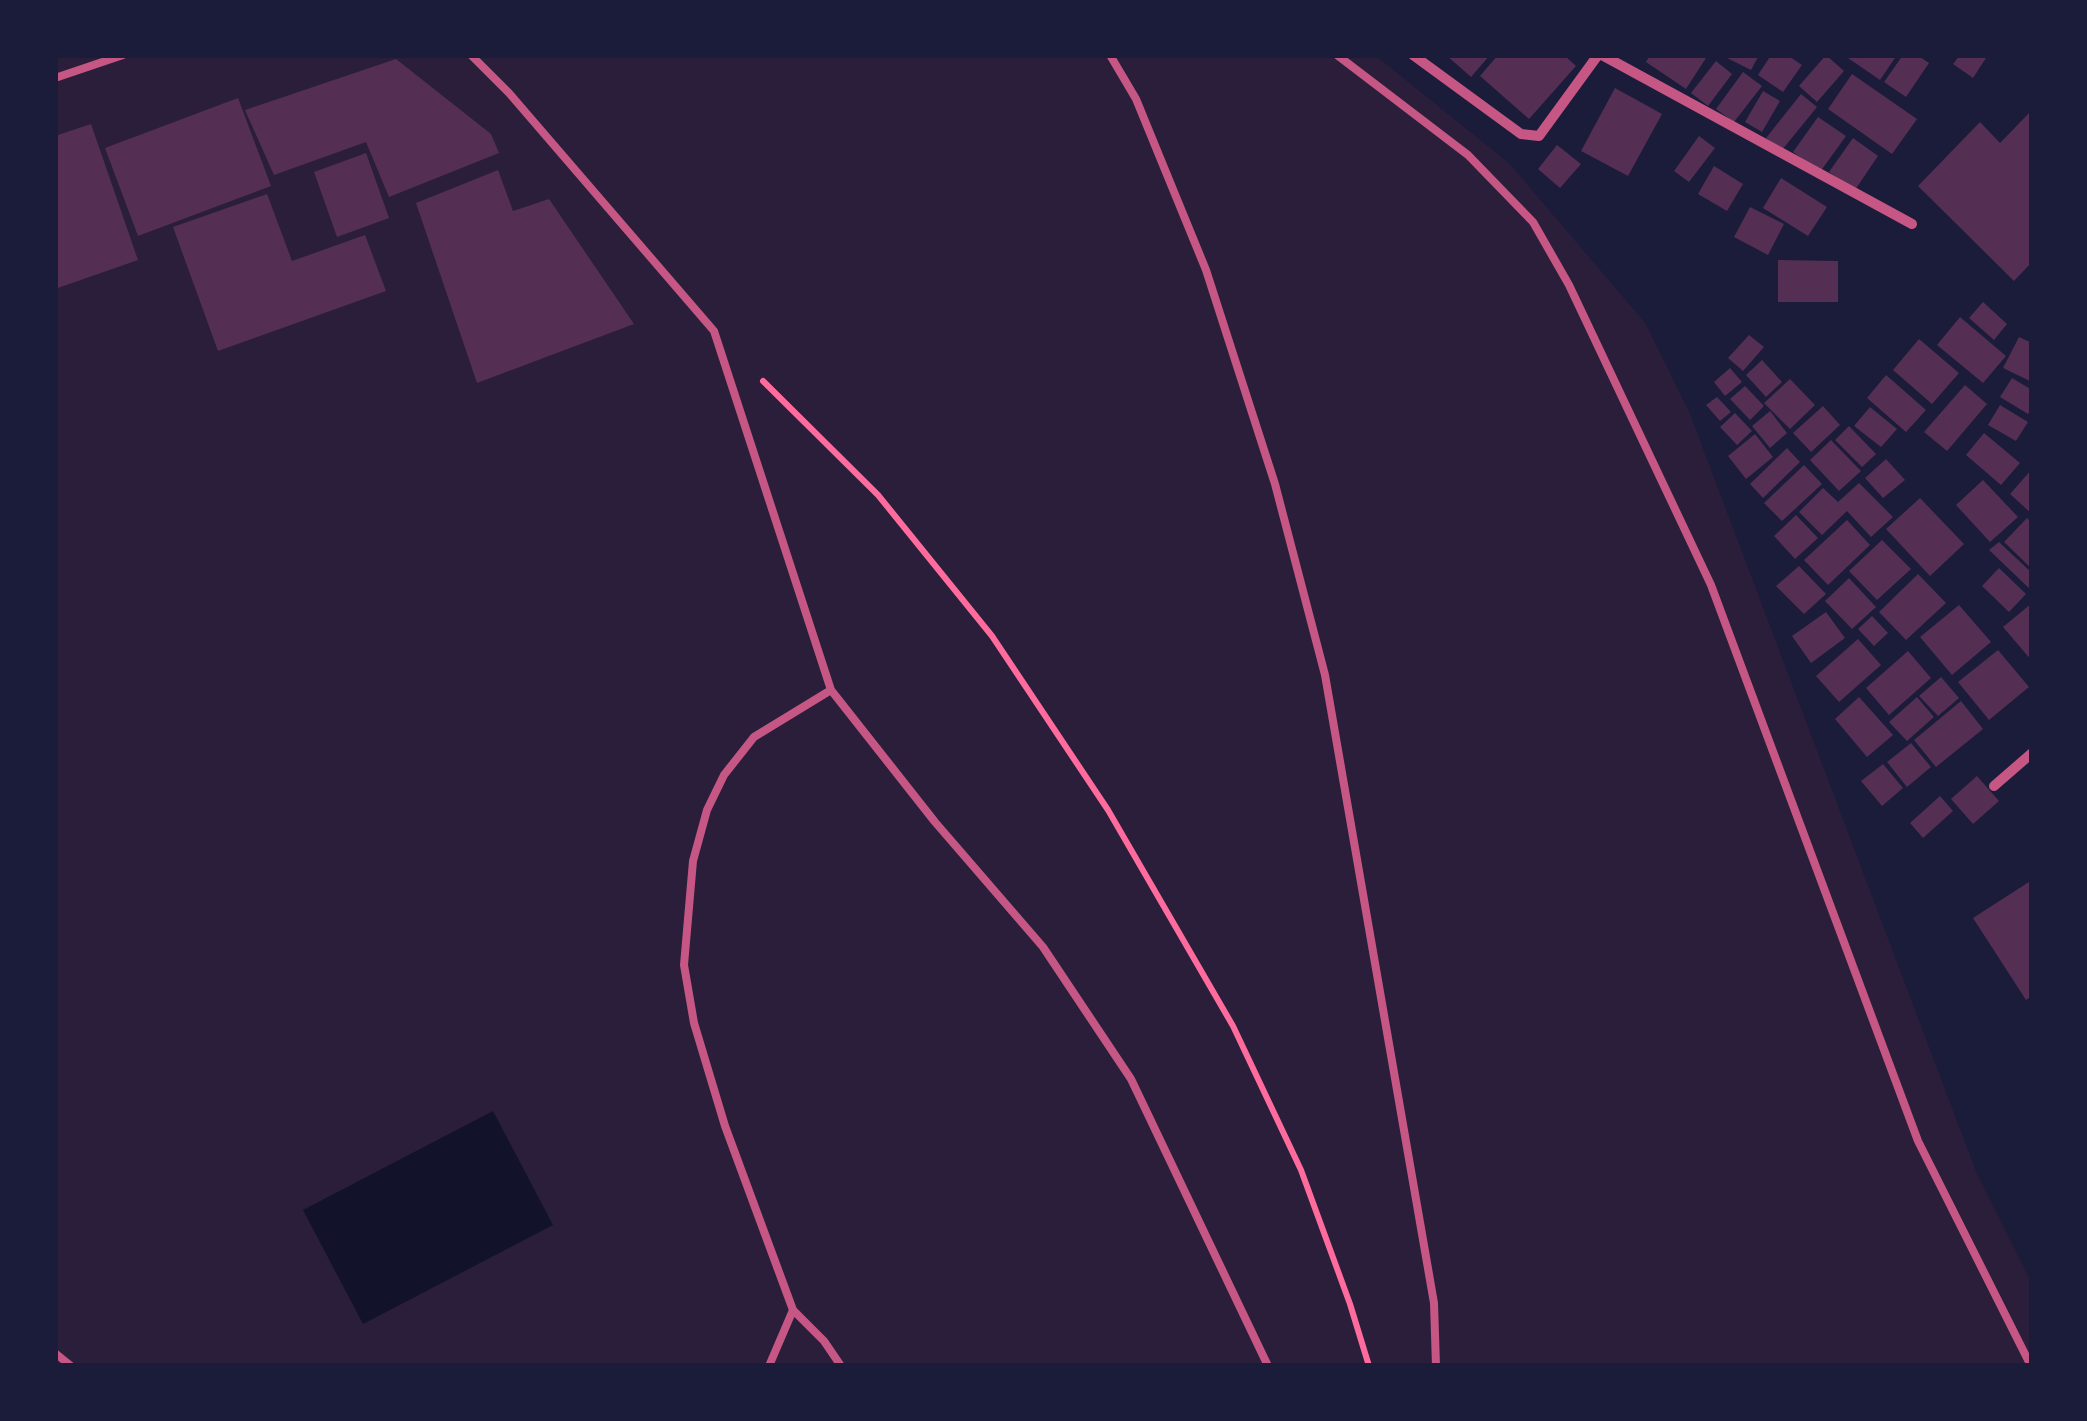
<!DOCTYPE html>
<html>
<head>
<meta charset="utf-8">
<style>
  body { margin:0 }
  #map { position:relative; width:2087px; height:1421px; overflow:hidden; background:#1b1b3a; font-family:Montserrat,sans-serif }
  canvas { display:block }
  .frame { position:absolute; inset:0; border:58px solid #1b1b3a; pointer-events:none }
</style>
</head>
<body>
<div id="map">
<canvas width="2087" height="1421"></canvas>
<div class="frame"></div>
</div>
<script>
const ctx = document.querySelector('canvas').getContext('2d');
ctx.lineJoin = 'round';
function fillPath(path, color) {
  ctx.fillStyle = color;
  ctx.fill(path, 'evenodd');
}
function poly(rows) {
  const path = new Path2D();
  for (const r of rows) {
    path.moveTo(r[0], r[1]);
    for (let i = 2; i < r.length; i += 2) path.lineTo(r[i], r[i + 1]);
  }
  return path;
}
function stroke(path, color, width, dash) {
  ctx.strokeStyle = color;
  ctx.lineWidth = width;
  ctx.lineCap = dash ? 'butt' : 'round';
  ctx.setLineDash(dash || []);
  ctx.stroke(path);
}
fillPath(poly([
  [55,55,1375,55,1510,164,1646,324,1690,414,1977,1174,2032,1284,2032,1366,55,1366]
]), '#2a1e3b');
fillPath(poly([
  [493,1111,553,1225,363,1324,303,1210]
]), '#12122b');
fillPath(poly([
  [1446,55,1490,55,1471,77],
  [1498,55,1564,55,1576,66,1529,119,1480,76],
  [1650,55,1701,55,1706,58,1686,89,1646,62],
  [1721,55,1759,55,1751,70],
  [1771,55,1787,55,1802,65,1783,92,1758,75],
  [1826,55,1844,71,1817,102,1799,86],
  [1850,55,1897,55,1880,80,1848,58],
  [1903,55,1917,55,1929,63,1906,97,1884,82],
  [1960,55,1981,55,1986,58,1973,78,1953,64],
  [396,59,491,134,499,153,389,197,366,142,274,175,245,110],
  [1716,61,1732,74,1708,106,1691,93],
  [1743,72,1762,86,1734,122,1716,109],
  [1852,74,1917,119,1892,154,1828,109],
  [1615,88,1662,114,1628,176,1581,151],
  [1763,91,1780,101,1762,132,1745,122],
  [1801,94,1817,107,1782,150,1766,138],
  [238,98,271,186,138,236,105,148],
  [2032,110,2032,262,2014,281,1918,186,1980,122,2000,143],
  [1818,117,1846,136,1820,172,1793,152],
  [91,124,138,260,55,289,55,136],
  [1699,136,1715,148,1689,182,1674,171],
  [1853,138,1878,156,1855,190,1829,172],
  [1557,145,1581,164,1560,188,1538,169],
  [366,153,389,218,337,237,314,172],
  [1714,166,1743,184,1727,211,1698,194],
  [498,170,513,211,549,199,634,324,477,383,416,203],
  [1781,178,1827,207,1808,236,1763,208],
  [267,194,292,261,365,235,386,291,218,351,173,227],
  [1750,207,1784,224,1768,255,1734,237],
  [1778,260,1838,261,1838,302,1778,302],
  [1983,302,2007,324,1994,340,1969,318],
  [1960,317,2006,356,1983,383,1937,345],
  [1749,335,1764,347,1743,371,1728,358],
  [2019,337,2032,343,2032,382,2003,368],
  [1919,339,1959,373,1932,404,1893,370],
  [1762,360,1782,382,1766,397,1746,375],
  [1730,368,1742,382,1725,396,1714,382],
  [1886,375,1926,410,1906,432,1867,398],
  [2012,378,2032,390,2032,407,2028,414,2000,397],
  [1790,379,1815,405,1790,429,1764,403],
  [1965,385,1987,404,1947,451,1924,432],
  [1745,386,1764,406,1750,420,1730,399],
  [1717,397,1731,412,1720,421,1706,405],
  [2000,405,2028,422,2016,441,1988,425],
  [1823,406,1840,425,1811,452,1793,433],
  [1870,407,1897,429,1881,447,1854,426],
  [1770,411,1787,433,1770,448,1752,426],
  [1735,413,1752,431,1737,445,1720,427],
  [1849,426,1876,454,1862,467,1835,440],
  [1984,433,2020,463,2001,485,1966,455],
  [1755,434,1773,457,1746,479,1728,456],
  [1831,440,1861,471,1839,491,1810,460],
  [1787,448,1800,462,1763,498,1750,484],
  [1886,459,1905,480,1883,498,1865,478],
  [1804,465,1822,484,1782,521,1764,503],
  [2032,469,2032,514,2010,494],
  [1983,480,2018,517,1990,542,1956,505],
  [1859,483,1893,517,1871,537,1847,511,1822,535,1799,512,1823,488,1838,502],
  [1920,498,1964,544,1930,576,1886,529],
  [1796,515,1818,538,1795,559,1774,536],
  [2027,518,2032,523,2032,569,2004,542],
  [1847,520,1870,545,1828,585,1804,560],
  [1882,540,1911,569,1877,600,1849,571],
  [1999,542,2032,573,2032,591,1989,550],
  [1799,566,1826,594,1804,614,1776,586],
  [1999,568,2026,594,2009,612,1982,586],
  [1918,574,1946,603,1906,640,1879,612],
  [1849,578,1876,607,1852,629,1825,601],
  [2032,603,2032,661,2003,627],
  [1959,605,1991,642,1952,675,1920,637],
  [1826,612,1845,638,1811,663,1792,636],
  [1872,616,1888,633,1874,646,1858,629],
  [1858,639,1881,665,1839,702,1816,676],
  [1998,650,2029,687,1989,720,1958,682],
  [1908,651,1931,678,1889,715,1866,688],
  [1941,677,1959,698,1938,716,1919,696],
  [1859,697,1893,735,1867,757,1835,719],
  [1917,697,1934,717,1907,741,1889,722],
  [1961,701,1983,729,1936,767,1914,740],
  [1911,743,1931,767,1907,787,1887,762],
  [1883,764,1903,788,1882,806,1861,781],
  [1977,776,1999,801,1973,824,1951,799],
  [1940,796,1953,811,1923,838,1910,823],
  [2032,880,2032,996,2026,1000,1973,918]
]), '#542f53');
stroke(poly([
  [763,381,878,495,992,636,1108,810,1233,1026,1301,1170,1350,1304,1369,1366]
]), '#ff6b9d', 6);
stroke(poly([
  [471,55,509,93,714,331,831,690,935,822,1043,947,1131,1079,1268,1366],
  [1110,55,1136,99,1206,270,1275,484,1325,675,1434,1303,1436,1366],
  [1337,55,1468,155,1533,222,1569,285,1711,585,1918,1141,2031,1366],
  [55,78,123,55],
  [793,1310,824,1341,841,1366],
  [55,1353,71,1366],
  [769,1366,793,1310,725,1126,694,1023,684,965,693,861,707,810,724,775,754,737,831,690]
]), '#c65784', 8);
stroke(poly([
  [1413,55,1521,134,1539,136,1598,55],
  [1602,55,1912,224],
  [1994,786,2032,753]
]), '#c65784', 10);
</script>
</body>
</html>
